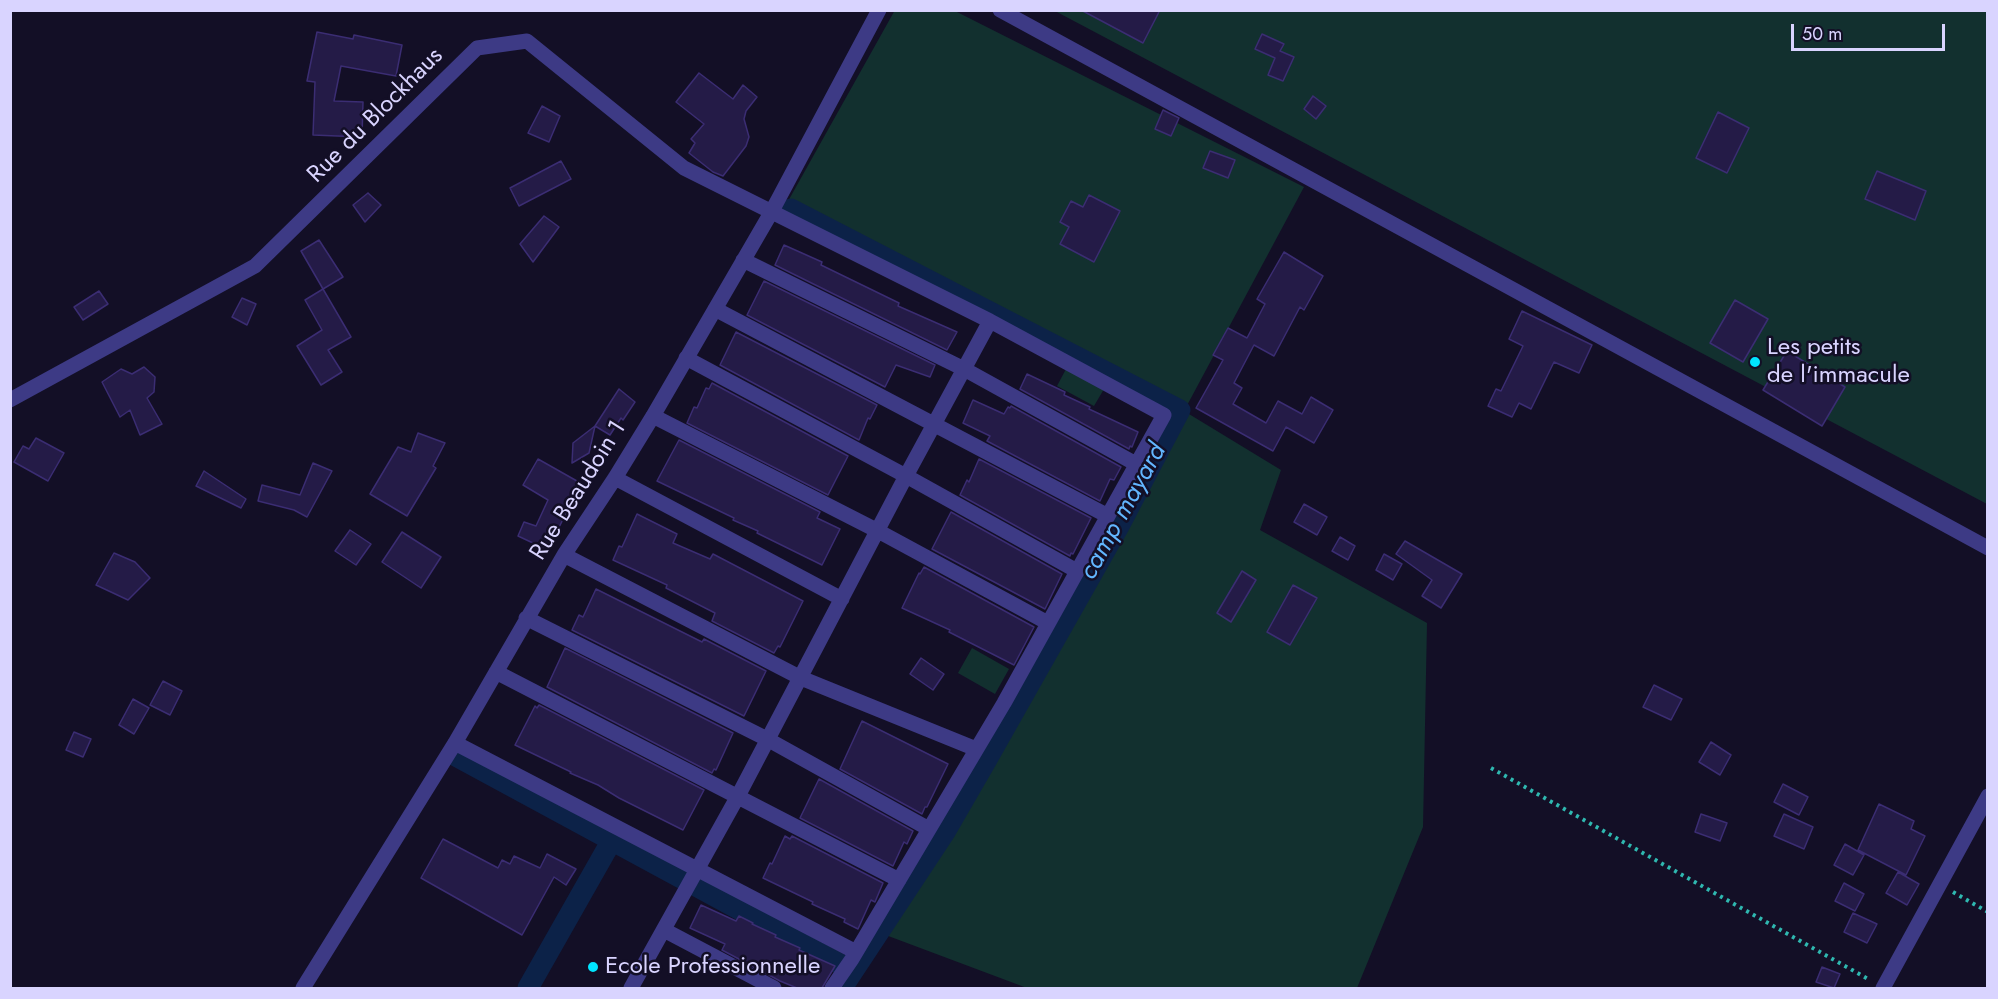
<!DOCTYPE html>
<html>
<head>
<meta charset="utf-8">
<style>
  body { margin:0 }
  #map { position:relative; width:1998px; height:999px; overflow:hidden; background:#130f26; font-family:Jost,sans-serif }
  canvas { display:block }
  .frame { position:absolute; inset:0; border:12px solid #d9d4ff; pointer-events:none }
  .scale { position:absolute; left:1791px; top:24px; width:154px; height:27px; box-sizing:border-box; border:3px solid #d9d4ff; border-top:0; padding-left:8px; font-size:18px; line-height:21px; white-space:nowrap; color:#d9d4ff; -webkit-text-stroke:4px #130f26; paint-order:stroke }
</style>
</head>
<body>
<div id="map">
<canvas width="1998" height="999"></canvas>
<div class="frame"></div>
<div class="scale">50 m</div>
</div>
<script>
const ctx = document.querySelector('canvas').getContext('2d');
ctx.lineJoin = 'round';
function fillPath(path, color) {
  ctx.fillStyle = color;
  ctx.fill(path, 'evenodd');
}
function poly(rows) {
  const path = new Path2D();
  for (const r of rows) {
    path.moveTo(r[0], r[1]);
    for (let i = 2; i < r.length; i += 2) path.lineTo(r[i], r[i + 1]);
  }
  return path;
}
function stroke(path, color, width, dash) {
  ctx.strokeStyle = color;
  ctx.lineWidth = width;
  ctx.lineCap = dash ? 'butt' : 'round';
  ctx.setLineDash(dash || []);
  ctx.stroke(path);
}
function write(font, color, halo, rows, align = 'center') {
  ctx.font = font + ' Jost,sans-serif';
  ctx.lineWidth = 5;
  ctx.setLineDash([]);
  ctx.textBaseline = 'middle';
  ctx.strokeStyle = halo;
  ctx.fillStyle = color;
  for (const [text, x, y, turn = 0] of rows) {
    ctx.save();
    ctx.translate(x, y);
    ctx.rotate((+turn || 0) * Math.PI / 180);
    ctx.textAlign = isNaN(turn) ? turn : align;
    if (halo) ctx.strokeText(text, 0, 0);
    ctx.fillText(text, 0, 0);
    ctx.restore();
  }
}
fillPath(poly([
  [895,10,955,11,1304,187,1184,411,1281,470,1260,530,1427,623,1423,827,1357,988,1027,988,883,934,1180,408,787,203],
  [1055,11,1987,11,1987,504],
  [1066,369,1104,389,1094,406,1057,386],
  [972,648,1009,669,995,694,958,673]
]), '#12302f');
stroke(poly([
  [791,209,1180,410,1119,526,986,761,945,832,842,988],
  [454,755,853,971],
  [528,988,612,840]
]), '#0c2248', 21);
const building = poly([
  [1081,10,1160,10,1143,43,1081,10],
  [317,32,353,39,354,35,402,45,396,76,341,66,334,101,363,102,362,137,313,135,315,82,307,81,317,32],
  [1262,34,1284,44,1280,51,1294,57,1283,81,1268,75,1275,58,1255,49,1262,34],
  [699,73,733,99,743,85,757,97,746,111,744,119,749,137,746,146,723,176,713,172,689,153,695,143,691,139,704,124,676,102,699,73],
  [1313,96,1326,106,1316,119,1304,109,1313,96],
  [542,106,560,116,549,142,528,133,542,106],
  [1163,110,1179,118,1171,136,1155,129,1163,110],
  [1718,112,1749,128,1727,173,1696,158,1718,112],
  [1210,151,1235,160,1228,178,1203,168,1210,151],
  [561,161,571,179,519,206,510,188,561,161],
  [1877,171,1926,191,1915,220,1865,199,1877,171],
  [368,193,381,205,365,222,353,205,368,193],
  [1089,195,1120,211,1094,262,1060,244,1069,227,1060,222,1071,201,1083,207,1089,195],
  [544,216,559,227,533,262,520,244,544,216],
  [319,240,343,277,323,289,301,251,319,240],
  [784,245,822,262,821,265,899,303,898,306,957,332,947,350,775,265,784,245],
  [1284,252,1323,276,1304,310,1300,307,1274,356,1254,345,1234,383,1242,388,1233,404,1266,423,1278,401,1302,414,1311,397,1333,410,1314,443,1286,427,1273,451,1196,408,1223,360,1213,355,1228,328,1247,338,1265,304,1257,299,1284,252],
  [764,281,935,365,930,377,896,365,885,387,747,315,764,281],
  [323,289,351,337,328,350,342,372,321,385,297,346,322,330,305,300,323,289],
  [99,291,108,304,83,320,74,307,99,291],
  [242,298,256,304,247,325,232,317,242,298],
  [1735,300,1768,319,1743,362,1710,343,1735,300],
  [1522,311,1592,345,1579,373,1554,362,1531,409,1519,403,1512,417,1488,406,1496,389,1501,391,1523,346,1509,339,1522,311],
  [736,332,877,405,870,419,868,418,859,440,720,365,736,332],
  [1787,351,1845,387,1822,426,1763,390,1787,351],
  [144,367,155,377,154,392,147,398,162,424,140,435,130,410,120,417,102,382,121,369,132,374,144,367],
  [1027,374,1065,392,1064,395,1090,407,1089,409,1138,432,1132,447,1130,446,1129,449,1020,389,1027,374],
  [712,383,848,456,828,495,687,423,694,407,697,408,706,388,709,389,712,383],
  [619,389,635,402,623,420,621,418,610,435,595,426,589,453,572,463,573,443,595,426,619,389],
  [973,400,1004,414,1008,407,1010,408,1011,406,1121,467,1114,480,1110,479,1100,501,987,441,990,436,963,423,973,400],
  [418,433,445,443,433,466,436,468,407,516,370,494,398,447,411,452,418,433],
  [36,438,64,453,48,481,14,462,23,446,29,449,36,438],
  [679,440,820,512,817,518,840,529,822,565,757,533,758,531,733,520,734,518,657,481,679,440],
  [538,459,584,485,569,512,567,511,548,550,518,536,524,522,536,526,548,500,523,485,538,459],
  [979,459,1091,518,1073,554,1071,553,1070,556,960,495,967,480,969,482,979,459],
  [313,463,332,471,307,517,294,510,258,501,262,485,300,495,313,463],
  [204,471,246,499,241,508,196,486,204,471],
  [1304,504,1327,517,1317,535,1294,522,1304,504],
  [951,512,1062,574,1045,609,932,549,951,512],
  [637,514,677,534,673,543,710,559,713,554,803,601,780,647,778,646,774,653,712,621,715,613,666,588,667,585,613,560,619,546,622,547,637,514],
  [350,530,371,544,356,565,335,551,350,530],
  [402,532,441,557,421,588,382,562,402,532],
  [1340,537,1355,546,1348,560,1332,551,1340,537],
  [1405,541,1462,574,1441,608,1422,596,1432,580,1396,554,1405,541],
  [114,553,135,562,150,578,128,600,96,585,114,553],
  [1384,554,1402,564,1393,580,1376,570,1384,554],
  [924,567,1034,627,1014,665,949,632,950,630,902,608,919,573,920,574,924,567],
  [1242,571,1256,580,1231,622,1217,613,1242,571],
  [1293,585,1317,598,1290,645,1267,632,1293,585],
  [596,589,702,642,704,639,766,671,744,716,572,630,579,615,583,617,596,589],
  [565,648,733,733,716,770,714,769,712,773,547,687,565,648],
  [921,658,944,674,933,690,910,674,921,658],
  [163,681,182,691,170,715,150,705,163,681],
  [1654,685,1682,699,1671,720,1643,707,1654,685],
  [133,699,149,708,134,734,119,725,133,699],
  [539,705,704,790,683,830,619,798,598,785,570,773,571,772,515,745,535,706,537,708,539,705],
  [862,721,948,764,927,807,925,807,922,814,840,769,862,721],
  [74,732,91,739,83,757,66,750,74,732],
  [1711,742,1731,755,1720,775,1699,762,1711,742],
  [819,779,913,831,907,844,904,842,893,866,800,818,819,779],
  [1783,784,1808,797,1799,815,1774,802,1783,784],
  [1879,804,1914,821,1911,829,1925,836,1906,875,1858,850,1879,804],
  [1701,814,1727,823,1720,841,1695,832,1701,814],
  [1784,814,1813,827,1804,849,1774,836,1784,814],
  [785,836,790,839,792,836,883,883,875,902,871,900,858,929,844,922,845,919,812,904,813,902,763,878,770,863,772,864,785,836],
  [443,839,498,868,502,860,510,864,514,856,540,868,547,854,576,869,566,885,554,877,522,935,421,878,443,839],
  [1845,844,1864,855,1853,875,1834,865,1845,844],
  [1898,872,1919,884,1907,905,1886,893,1898,872],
  [1844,883,1864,894,1855,911,1835,901,1844,883],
  [701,905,736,921,739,916,753,923,752,924,776,935,775,937,800,948,799,950,835,966,822,988,797,988,780,981,722,950,725,944,690,928,701,905],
  [1853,913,1877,924,1867,943,1844,932,1853,913],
  [1822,967,1840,974,1834,988,1816,982,1822,967]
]);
fillPath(building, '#241b47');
stroke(building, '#3b2d73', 1.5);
stroke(poly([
  [1491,768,1870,980],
  [1953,892,1988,912]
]), '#2fb8b0', 4, [3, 4.5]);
stroke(poly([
  [1000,10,1988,548],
  [743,260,964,369,1136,464],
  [715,309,1108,516],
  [686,358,906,476,1077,571],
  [10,400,255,266,477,48,527,41,684,168,990,321,1164,415,1004,703,852,959,832,988],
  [653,416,878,531,1048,623],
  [615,478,842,599],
  [564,555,801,678,976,749],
  [526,618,767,739,929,829],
  [496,672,899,880],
  [455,743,856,952],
  [664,930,774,988],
  [303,988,455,743,564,555,615,478,653,416,772,211,879,10],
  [631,988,738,796,906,476,990,321],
  [1883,988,1988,796]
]), '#3d3a85', 15);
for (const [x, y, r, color] of [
  [1755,362,6,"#00e5ff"],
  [593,967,6,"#00e5ff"]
]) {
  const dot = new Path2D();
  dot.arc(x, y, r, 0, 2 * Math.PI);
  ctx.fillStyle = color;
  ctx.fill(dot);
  stroke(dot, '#130f26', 2);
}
write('24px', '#d9d4ff', '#130f26', [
  ["Rue du Blockhaus",376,116,-45],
  ["Rue Beaudoin 1",579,491,-58]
]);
write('24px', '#d9d4ff', '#130f26', [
  ["Les petits",1767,348],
  ["de l'immacule",1767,376],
  ["Ecole Professionnelle",605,967]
], 'left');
write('italic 26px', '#62b6ff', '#130f26', [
  ["camp mayard",1124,512,-61]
]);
</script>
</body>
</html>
